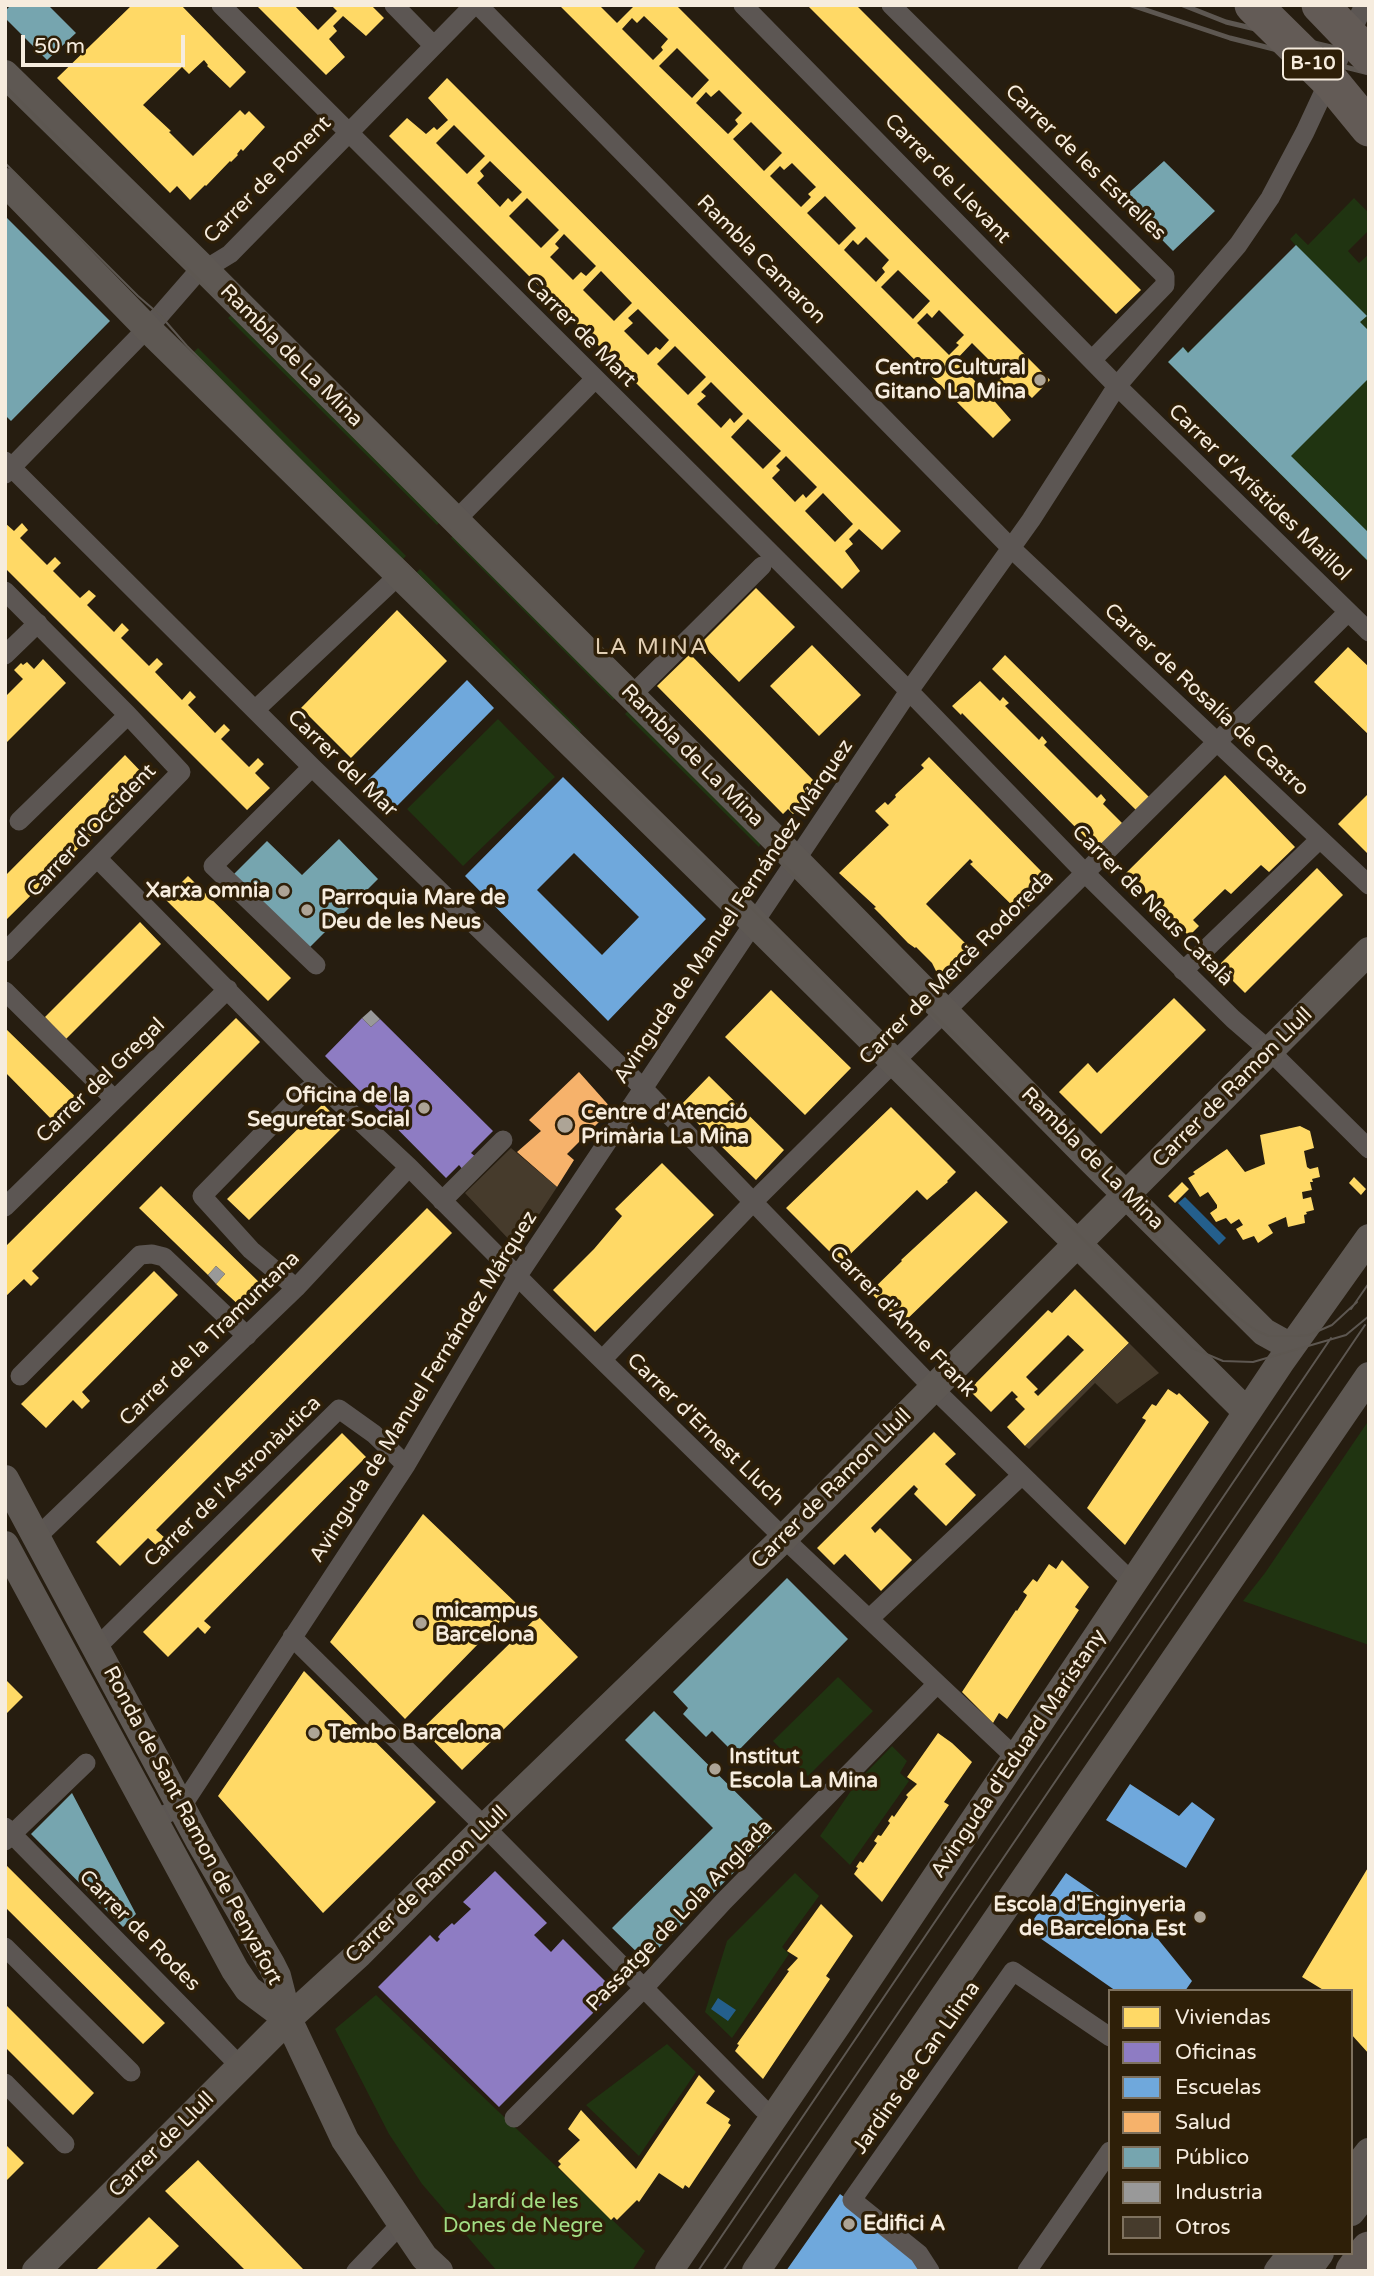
<!DOCTYPE html>
<html>
<head>
<meta charset="utf-8">
<style>
  body { margin:0 }
  #map { position:relative; width:1374px; height:2276px; overflow:hidden; background:#261d10; font-family:"Varela Round",sans-serif }
  canvas { display:block }
  .frame { position:absolute; inset:0; border:7px solid #f6ecde; pointer-events:none }
  .legend { position:absolute; left:1108px; top:1989px; width:245px; height:266px; box-sizing:border-box; background:#2e1f08; border:2px solid #7e715e; margin:0; padding:9px 12px; list-style:none; font-size:21px; color:#f6ecde }
  .legend li { display:flex; align-items:center; gap:14px; height:35px }
  .legend b { width:35px; border:2px solid #7e715e }
  .scale { position:absolute; left:21px; top:35px; width:164px; height:32px; box-sizing:border-box; border:4px solid #f6ecde; border-top:0; padding-left:9px; font-size:21px; line-height:24px; white-space:nowrap; color:#f6ecde; -webkit-text-stroke:5px #2e1f08; paint-order:stroke }
</style>
</head>
<body>
<div id="map">
<canvas width="1374" height="2276"></canvas>
<div class="frame"></div>
<ul class="legend">
<li><b style="height:19px;background:#ffd966"></b>Viviendas</li>
<li><b style="height:19px;background:#8e7cc3"></b>Oficinas</li>
<li><b style="height:19px;background:#6fa8dc"></b>Escuelas</li>
<li><b style="height:19px;background:#f6b26b"></b>Salud</li>
<li><b style="height:19px;background:#76a5af"></b>Público</li>
<li><b style="height:19px;background:#999"></b>Industria</li>
<li><b style="height:19px;background:#463b2c"></b>Otros</li>
</ul>
<div class="scale">50 m</div>
</div>
<script>
const ctx = document.querySelector('canvas').getContext('2d');
ctx.lineJoin = 'round';
function fillPath(path, color) {
  ctx.fillStyle = color;
  ctx.fill(path, 'evenodd');
}
function poly(rows) {
  const path = new Path2D();
  for (const r of rows) {
    path.moveTo(r[0], r[1]);
    for (let i = 2; i < r.length; i += 2) path.lineTo(r[i], r[i + 1]);
  }
  return path;
}
function stroke(path, color, width, dash) {
  ctx.strokeStyle = color;
  ctx.lineWidth = width;
  ctx.lineCap = dash ? 'butt' : 'round';
  ctx.setLineDash(dash || []);
  ctx.stroke(path);
}
function write(font, color, halo, rows, align = 'center') {
  ctx.font = font + ' "Varela Round",sans-serif';
  ctx.lineWidth = 7;
  ctx.setLineDash([]);
  ctx.textBaseline = 'middle';
  ctx.strokeStyle = halo;
  ctx.fillStyle = color;
  for (const [text, x, y, turn = 0] of rows) {
    ctx.save();
    ctx.translate(x, y);
    ctx.rotate((+turn || 0) * Math.PI / 180);
    ctx.textAlign = isNaN(turn) ? turn : align;
    if (halo) ctx.strokeText(text, 0, 0);
    ctx.fillText(text, 0, 0);
    ctx.restore();
  }
}
fillPath(poly([
  [1354,198,1369,213,1369,230,1348,251,1359,263,1369,254,1369,563,1168,362,1183,347,1189,352,1296,246,1290,239,1296,233,1308,245],
  [237,309,445,517,437,525,228,318],
  [198,348,406,556,398,564,190,356],
  [459,530,621,692,613,700,451,538],
  [420,569,581,731,574,739,412,577],
  [633,706,764,837,759,847,625,714],
  [498,719,555,777,463,866,407,809],
  [1369,1420,1369,1645,1243,1601,1265,1573],
  [838,1677,873,1711,808,1776,773,1741],
  [892,1746,907,1761,900,1773,909,1781,850,1865,820,1836,857,1782],
  [795,1873,819,1896,782,1947,789,1954,732,2038,705,2012,727,1941],
  [376,1995,645,2251,632,2271,497,2271,422,2184,389,2134,335,2029],
  [667,2044,696,2072,639,2156,586,2105]
]), '#203411');
fillPath(poly([
  [1185,1197,1226,1238,1219,1245,1178,1203],
  [718,1998,736,2010,728,2021,711,2009]
]), '#245f8c');
fillPath(poly([
  [132,5,181,5,246,72,230,88,207,66,208,65,204,60,189,74,182,67,143,105,171,131,169,132,193,156,240,110,245,115,249,111,265,127,243,151,241,149,237,154,238,155,231,162,230,161,206,186,205,185,190,200,177,186,170,193,57,78],
  [256,5,294,5,318,30,337,11,331,5,371,5,384,18,366,36,343,16,333,26,337,31,329,39,345,57,326,75],
  [559,5,599,5,617,23,635,5,676,5,1050,380,1032,398,1019,386,1017,389,1012,383,1005,391,1000,386,990,396,1011,420,993,438],
  [644,16,668,39,661,47,663,50,653,60,622,29,632,18,637,23],
  [677,48,709,80,692,98,659,66],
  [719,90,742,113,735,120,738,124,728,134,696,103,706,92,711,97],
  [751,122,782,153,764,171,733,139],
  [792,163,816,187,808,194,811,197,801,207,770,176,780,166,784,170],
  [825,196,856,228,839,245,807,213],
  [866,237,889,260,882,268,885,272,876,282,844,250,853,240,858,245],
  [898,270,930,301,913,319,881,287],
  [939,310,964,335,956,343,959,345,949,355,917,323,927,313,932,318],
  [972,343,1004,375,986,392,955,361],
  [807,5,856,5,1141,290,1116,314],
  [447,78,901,531,882,550,859,529,849,539,853,544,845,551,860,571,842,589,389,136,407,118,426,134,434,127,437,130,448,120,428,98],
  [454,125,485,156,467,174,436,143],
  [490,161,522,192,512,202,508,198,500,207,477,183,484,176,480,171],
  [527,198,559,230,541,248,509,216],
  [564,234,596,266,586,276,581,272,573,280,550,257,559,248,555,244],
  [601,271,632,303,614,321,583,290],
  [638,309,669,340,660,350,656,347,648,355,624,331,633,323,628,318],
  [675,346,706,377,688,395,657,364],
  [711,382,743,414,734,423,730,418,721,428,697,404,706,396,701,392],
  [748,419,781,451,763,469,731,437],
  [786,456,817,487,806,498,803,494,795,502,772,478,780,470,776,466],
  [823,493,853,524,835,542,805,511],
  [5,523,14,531,22,523,28,530,20,538,47,565,55,557,61,563,53,571,80,598,89,590,96,596,87,605,114,632,122,623,129,630,121,638,149,666,157,658,163,664,155,672,182,700,190,691,196,697,188,705,215,733,224,724,230,730,221,739,249,767,258,758,264,764,255,773,270,788,247,810,5,568],
  [756,588,795,627,739,682,701,643],
  [397,610,447,661,351,758,301,708],
  [812,645,861,695,819,736,770,686],
  [1348,647,1369,667,1369,735,1314,682],
  [690,654,815,782,811,786,816,792,793,814,788,809,783,814,657,686],
  [1005,655,1149,797,1136,810,992,669],
  [43,659,66,683,5,744,5,697,23,679,14,670,21,663,23,665,27,662,34,669],
  [980,681,1000,701,1003,697,1009,703,1005,706,1039,740,1042,736,1047,742,1044,745,1097,798,1101,794,1106,800,1103,804,1123,824,1097,849,962,713,961,715,952,706],
  [125,755,148,779,126,801,116,793,108,801,117,810,5,921,5,876],
  [929,757,1041,871,1054,881,1021,914,970,864,973,862,970,859,926,904,977,955,949,984,936,971,932,963,916,947,915,948,908,943,880,914,874,908,876,907,839,873,889,825,875,811,885,802,888,805,896,797,895,795,924,768,921,765],
  [1225,775,1295,847,1269,872,1261,865,1231,894,1225,889,1193,920,1199,926,1189,936,1126,873],
  [1369,793,1369,855,1338,824],
  [1317,868,1343,895,1245,993,1218,966],
  [188,876,291,978,268,1001,165,899],
  [140,922,161,944,66,1039,45,1017],
  [771,990,851,1068,805,1115,725,1037],
  [1174,998,1206,1030,1101,1134,1059,1092,1088,1063,1097,1073],
  [236,1018,260,1042,32,1271,39,1278,31,1286,24,1279,5,1297,5,1247],
  [5,1028,84,1105,60,1128,5,1072],
  [709,1076,784,1150,756,1180,680,1106],
  [323,1104,344,1126,249,1220,227,1199],
  [891,1107,956,1172,947,1181,948,1182,927,1200,917,1190,841,1263,786,1208],
  [1300,1126,1310,1131,1314,1148,1304,1151,1307,1167,1310,1169,1318,1167,1320,1177,1312,1179,1313,1182,1310,1182,1312,1190,1302,1192,1303,1199,1311,1197,1314,1210,1306,1212,1307,1214,1304,1215,1305,1223,1288,1227,1286,1217,1268,1225,1273,1233,1258,1243,1254,1236,1243,1240,1236,1229,1243,1225,1239,1219,1231,1224,1226,1218,1216,1222,1210,1213,1217,1208,1217,1205,1208,1192,1200,1197,1188,1178,1195,1174,1193,1172,1227,1149,1245,1172,1265,1164,1260,1135],
  [662,1163,714,1215,595,1332,553,1290,594,1249,622,1216,615,1209],
  [1354,1177,1366,1189,1361,1195,1349,1183],
  [1182,1182,1189,1189,1175,1203,1168,1196],
  [161,1186,264,1287,242,1308,216,1284,225,1274,216,1266,208,1275,139,1208],
  [976,1191,1008,1222,902,1324,870,1292,902,1261,901,1260],
  [427,1208,452,1233,156,1530,165,1538,157,1546,148,1538,120,1566,96,1542],
  [154,1271,178,1295,82,1392,90,1401,82,1409,73,1400,46,1428,21,1404],
  [1075,1289,1129,1343,1025,1446,1007,1427,1025,1409,1015,1399,1018,1397,1012,1391,991,1412,969,1390,1048,1310,1052,1313],
  [1068,1335,1084,1350,1038,1396,1034,1392,1038,1389,1026,1377],
  [1168,1389,1177,1395,1179,1393,1209,1422,1125,1545,1087,1508,1145,1422,1146,1420,1142,1418,1152,1404,1156,1406],
  [934,1432,956,1454,945,1464,976,1495,946,1526,914,1494,918,1489,914,1485,871,1528,875,1533,880,1528,912,1560,881,1591,845,1554,834,1565,817,1548],
  [342,1433,366,1457,204,1621,211,1627,205,1634,198,1627,168,1657,143,1632],
  [423,1514,517,1604,405,1719,330,1642],
  [1062,1560,1089,1587,1075,1607,1079,1610,1007,1719,999,1713,993,1723,962,1692,1016,1610,1017,1611,1026,1597,1027,1595,1023,1592,1033,1579,1037,1582,1049,1564,1056,1569],
  [538,1616,578,1657,462,1770,422,1729],
  [304,1671,436,1802,323,1913,218,1796],
  [5,1679,23,1697,5,1715],
  [938,1733,952,1743,972,1762,944,1802,949,1805,882,1902,854,1874,858,1868,856,1867,860,1861,863,1863,877,1843,874,1841,878,1835,881,1836,890,1823,888,1821,892,1815,894,1817,908,1797,906,1795,917,1784,907,1777],
  [5,1864,165,2023,143,2044,5,1907],
  [1369,1866,1369,2054,1351,2034,1351,1991,1325,1991,1302,1977],
  [821,1904,853,1936,826,1976,830,1979,763,2079,735,2051,739,2045,737,2044,789,1971,787,1970,798,1958,787,1951],
  [5,2004,94,2093,73,2115,5,2047],
  [699,2075,715,2091,706,2103,730,2119,728,2123,731,2125,689,2188,685,2185,683,2189,659,2173,639,2202,637,2200,617,2220,614,2217,611,2220,558,2167,561,2164,558,2161,580,2140,568,2129,581,2110,636,2169],
  [5,2144,24,2163,5,2182],
  [198,2160,303,2269,300,2271,246,2271,165,2191],
  [149,2217,179,2246,154,2271,95,2271]
]), '#ffd966');
fillPath(poly([
  [362,1018,371,1027,380,1019,493,1131,471,1153,477,1158,464,1171,459,1165,446,1178,325,1056],
  [495,1871,547,1923,534,1935,551,1952,563,1939,615,1991,499,2107,378,1987,430,1935,437,1942,440,1939,438,1937,441,1933,452,1923,454,1925,471,1909,463,1902]
]), '#8e7cc3');
fillPath(poly([
  [467,680,494,708,396,807,368,780],
  [563,777,706,919,608,1021,465,876],
  [574,853,639,917,602,955,537,890],
  [1130,1784,1179,1816,1192,1802,1215,1819,1186,1868,1106,1820],
  [1066,1873,1153,1933,1192,1981,1185,1991,1116,1991,1027,1929],
  [840,2194,919,2254,930,2271,786,2271]
]), '#6fa8dc');
fillPath(poly([
  [579,1072,612,1109,567,1154,574,1160,557,1187,517,1152,541,1131,529,1120]
]), '#f6b26b');
fillPath(poly([
  [11,5,48,5,76,33,47,60,5,18,5,11],
  [1164,161,1215,211,1173,251,1122,199],
  [5,216,110,321,11,421,5,415],
  [1296,245,1367,316,1360,322,1369,331,1369,378,1291,456,1369,533,1369,562,1168,362,1183,347,1188,353],
  [339,839,378,879,307,950,233,875,267,841,302,875],
  [787,1578,848,1639,735,1754,712,1731,706,1737,683,1714,688,1708,673,1692],
  [654,1711,775,1831,646,1961,612,1928,713,1828,625,1740],
  [72,1793,136,1914,123,1927,31,1834]
]), '#76a5af');
fillPath(poly([
  [116,793,126,801,117,810,108,801],
  [371,1010,380,1019,371,1027,362,1018],
  [216,1266,225,1274,216,1284,208,1275]
]), '#999');
fillPath(poly([
  [511,1148,557,1187,517,1248,465,1193],
  [1129,1343,1159,1373,1117,1404,1095,1383,1029,1449,1025,1446]
]), '#463b2c');
stroke(poly([
  [221,5,909,691,1088,876,1233,1019,1270,1051,1369,1149],
  [394,5,434,46],
  [478,5,1011,548,1369,885],
  [743,5,1117,386,1369,632],
  [891,5,1165,276,1165,285,1092,360],
  [5,461,312,767,643,1088,933,1388,1133,1583],
  [5,474,160,315,194,276,230,254,474,5],
  [456,520,595,379],
  [5,591,128,715,181,772,5,952],
  [5,655,38,623],
  [635,692,762,566],
  [255,710,399,575],
  [312,767,213,866,316,965],
  [19,821,128,715],
  [98,859,319,1083,409,1167,551,1310,795,1549,1016,1758],
  [1183,971,1320,839],
  [5,991,114,1099],
  [442,1201,503,1140],
  [5,1207,228,989],
  [296,1288,251,1250,202,1196,301,1095,319,1083],
  [602,1360,753,1202,1348,612],
  [20,1376,140,1255,152,1254,164,1257,247,1336],
  [37,1537,296,1288,409,1167],
  [869,1619,1022,1475],
  [292,1637,485,1827,763,2109],
  [96,1648,339,1409,374,1434,406,1465],
  [154,1820,182,1806,406,1465,517,1277,909,691,1031,520,1117,386,1238,245,1270,198,1305,132,1364,5],
  [5,1827,241,2067],
  [5,1841,86,1763],
  [5,1947,131,2072],
  [5,2083,65,2144],
  [514,2118,643,1989,724,1901,937,1684],
  [356,2271,401,2224],
  [930,2271,919,2254,852,2200,1013,1971,1110,2037],
  [1027,2271,1110,2151]
]), '#5c5653', 19);
stroke(poly([
  [5,74,205,270,774,838,1091,1160,1264,1332,1291,1347],
  [5,182,147,328,731,900,1247,1412],
  [5,1479,200,1842,271,1964,277,1976,288,2019,345,2140,424,2257,439,2271],
  [5,1545,235,1970,248,1989,288,2019],
  [1351,2175,1369,2152],
  [1351,2212,1369,2189],
  [36,2271,288,2019,359,1954,485,1827,784,1538,1369,951],
  [669,2271,839,2022,1280,1363,1369,1238],
  [756,2271,1369,1376],
  [1278,2271,1292,2253],
  [1307,2271,1320,2253]
]), '#5e5853', 28);
stroke(poly([
  [1354,2271,1369,2250]
]), '#635b56', 37);
stroke(poly([
  [5,86,1233,1314,1257,1331,1269,1336,1298,1336,1309,1335,1332,1325,1357,1302],
  [5,163,138,296,160,315,187,346,340,500,409,566,1192,1348,1223,1361,1253,1362,1346,1335,1369,1316],
  [1351,1309,1369,1283],
  [698,2271,1331,1338],
  [723,2271,1365,1325]
]), '#5d5751', 2);
stroke(poly([
  [1131,5,1230,38,1369,73],
  [1183,5,1226,22,1369,56]
]), '#5d5751', 5);
stroke(poly([
  [1253,5,1332,83,1369,128],
  [1320,5,1369,56]
]), '#635b56', 37);
for (const [x, y, r, color] of [
  [1040,380,7,"#ada496"],
  [284,891,7,"#ada496"],
  [307,910,7,"#ada496"],
  [424,1108,7,"#ada496"],
  [565,1125,9,"#ada496"],
  [421,1623,7,"#ada496"],
  [314,1733,7,"#ada496"],
  [715,1769,7,"#ada496"],
  [1200,1917,7,"#ada496"],
  [849,2224,7,"#ada496"]
]) {
  const dot = new Path2D();
  dot.arc(x, y, r, 0, 2 * Math.PI);
  ctx.fillStyle = color;
  ctx.fill(dot);
  stroke(dot, '#2e1f08', 2.5);
}
for (const [x, y, w] of [
  [1313,64,60]
]) {
  const box = new Path2D();
  box.roundRect(x - w / 2, y - 15.5, w, 31, 5);
  ctx.fillStyle = '#2e1f08';
  ctx.fill(box);
  stroke(box, '#f6ecde', 2);
}
write('bold 19px', '#f6ecde', null, [
  ["B-10",1313,64]
]);
write('21px', '#f6ecde', '#2e1f08', [
  ["Carrer de les Estrelles",1085,163,44],
  ["Carrer de Llevant",947,179,46],
  ["Carrer de Ponent",268,180,-45],
  ["Rambla Camaron",761,260,45],
  ["Carrer de Mart",580,332,45],
  ["Rambla de La Mina",291,356,45],
  ["Carrer d'Arístides Maillol",1259,493,44],
  ["Carrer de Rosalía de Castro",1206,700,43],
  ["Rambla de La Mina",692,756,45],
  ["Carrer del Mar",342,764,44],
  ["Carrer d'Occident",92,831,-46],
  ["Carrer de Neus Català",1152,906,45],
  ["Avinguda de Manuel Fernández Márquez",734,912,-56],
  ["Carrer de Mercè Rodoreda",957,968,-45],
  ["Carrer del Gregal",101,1081,-44],
  ["Carrer de Ramon Llull",1233,1088,-45],
  ["Rambla de La Mina",1092,1159,45],
  ["Carrer d'Anne Frank",902,1322,46],
  ["Carrer de la Tramuntana",210,1339,-44],
  ["Avinguda de Manuel Fernández Márquez",424,1387,-58],
  ["Carrer d'Ernest Lluch",705,1430,44],
  ["Carrer de l'Astronàutica",233,1482,-44],
  ["Carrer de Ramon Llull",832,1489,-45],
  ["Avinguda d'Eduard Maristany",1019,1754,-56],
  ["Ronda de Sant Ramon de Penyafort",192,1826,62],
  ["Carrer de Ramon Llull",427,1885,-44],
  ["Passatge de Lola Anglada",680,1916,-46],
  ["Carrer de Rodes",139,1931,45],
  ["Jardins de Can Llima",917,2068,-55],
  ["Carrer de Llull",162,2145,-45]
]);
write('bold 21px', '#f6ecde', '#2e1f08', [
  ["Centro Cultural",1026,368,"right"],
  ["Gitano La Mina",1026,392,"right"],
  ["Xarxa omnia",270,891,"right"],
  ["Parroquia Mare de",321,898],
  ["Deu de les Neus",321,922],
  ["Oficina de la",410,1096,"right"],
  ["Seguretat Social",410,1120,"right"],
  ["Centre d'Atenció",581,1113],
  ["Primària La Mina",581,1137],
  ["micampus",435,1611],
  ["Barcelona",435,1635],
  ["Tembo Barcelona",328,1733],
  ["Institut",729,1757],
  ["Escola La Mina",729,1781],
  ["Escola d'Enginyeria",1186,1905,"right"],
  ["de Barcelona Est",1186,1929,"right"],
  ["Edifici A",863,2224]
], 'left');
write('21px', '#a2de84', '#2e1f08', [
  ["Jardí de les",523,2202],
  ["Dones de Negre",523,2226]
]);
ctx.letterSpacing = '2px';
write('23px', '#e1ceb3', '#2e1f08', [
  ["LA MINA",652,648]
]);
ctx.letterSpacing = '0px';
</script>
</body>
</html>
